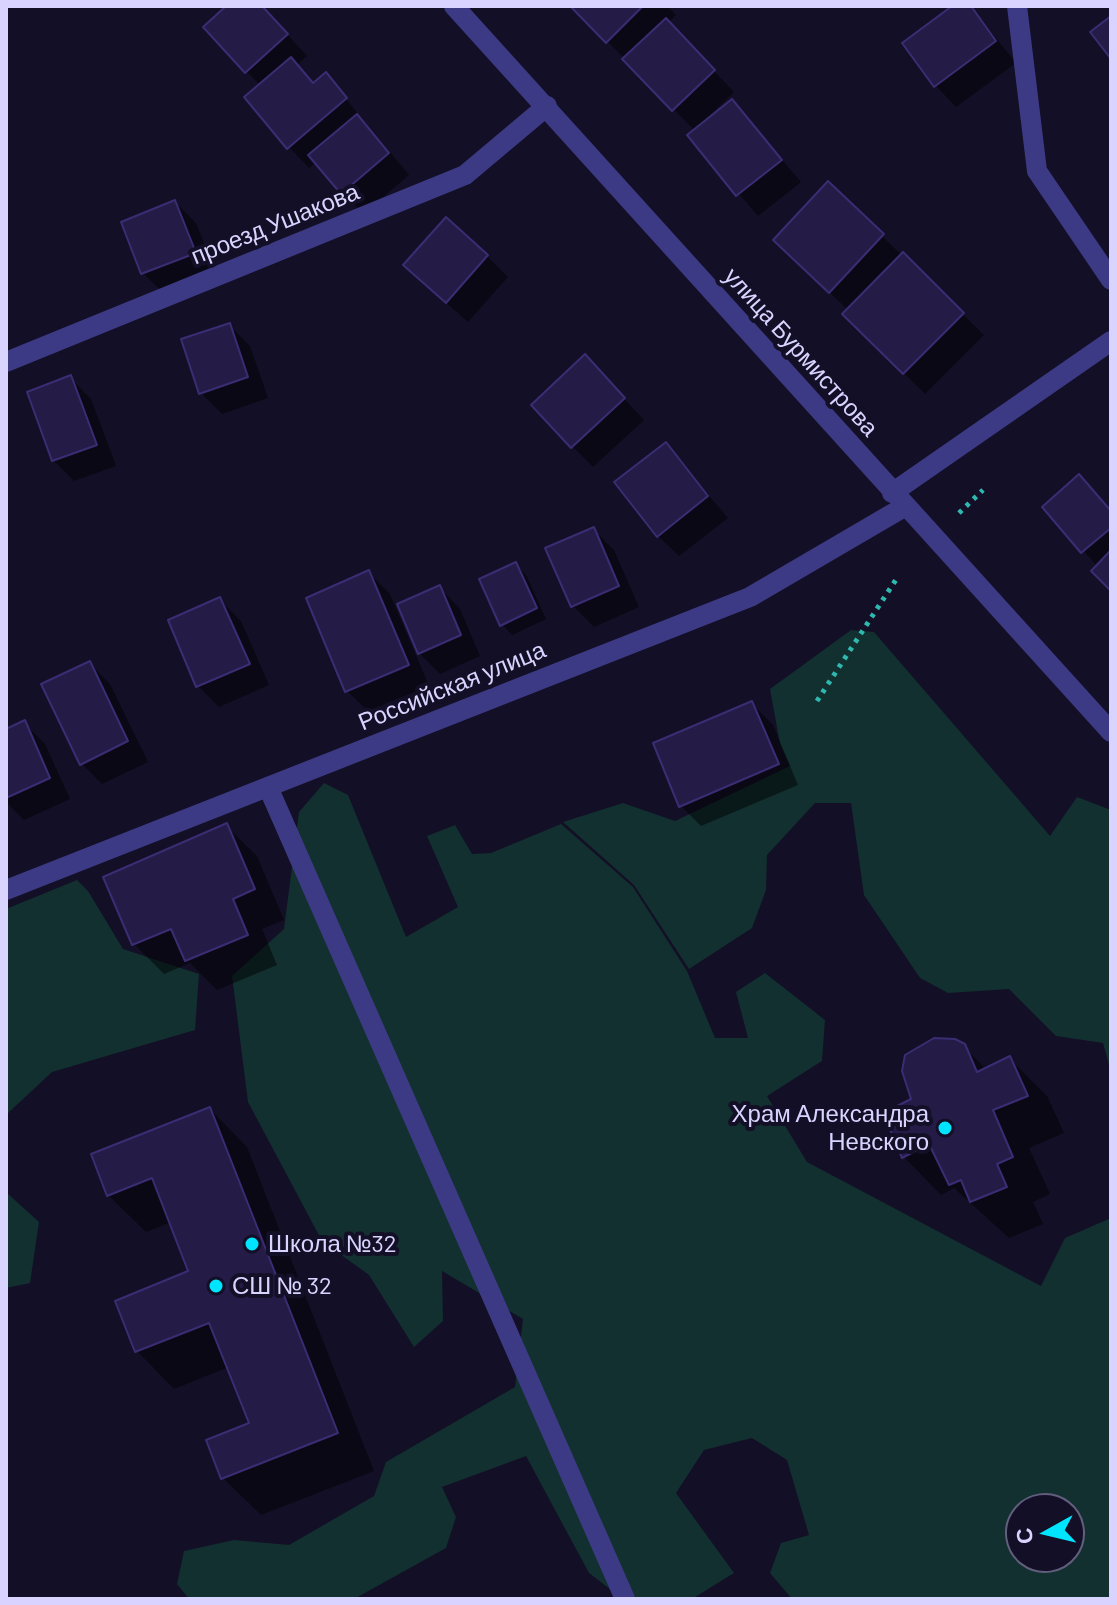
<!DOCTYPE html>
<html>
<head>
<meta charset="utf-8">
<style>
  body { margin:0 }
  #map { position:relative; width:1117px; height:1605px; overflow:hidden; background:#130f26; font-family:Barlow,sans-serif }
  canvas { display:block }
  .frame { position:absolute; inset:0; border:8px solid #d9d4ff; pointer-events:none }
  .north { position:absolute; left:1005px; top:1493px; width:80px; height:80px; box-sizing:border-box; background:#130f26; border:2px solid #625e7d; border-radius:50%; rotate:262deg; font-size:22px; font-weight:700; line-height:32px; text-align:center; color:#d9d4ff }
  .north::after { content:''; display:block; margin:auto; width:28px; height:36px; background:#00e5ff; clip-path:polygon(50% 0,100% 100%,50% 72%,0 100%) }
</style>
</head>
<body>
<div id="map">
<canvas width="1117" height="1605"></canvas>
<div class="frame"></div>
<div class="north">С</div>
</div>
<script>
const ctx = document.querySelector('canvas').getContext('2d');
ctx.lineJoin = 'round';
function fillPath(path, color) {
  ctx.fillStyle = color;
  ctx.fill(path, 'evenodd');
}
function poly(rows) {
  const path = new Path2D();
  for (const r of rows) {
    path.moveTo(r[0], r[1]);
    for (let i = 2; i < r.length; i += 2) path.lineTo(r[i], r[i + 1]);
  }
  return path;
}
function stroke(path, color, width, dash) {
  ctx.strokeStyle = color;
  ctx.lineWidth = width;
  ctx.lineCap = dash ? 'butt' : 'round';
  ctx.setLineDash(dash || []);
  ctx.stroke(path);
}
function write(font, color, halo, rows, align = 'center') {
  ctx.font = font + ' Barlow,sans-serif';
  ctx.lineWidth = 8;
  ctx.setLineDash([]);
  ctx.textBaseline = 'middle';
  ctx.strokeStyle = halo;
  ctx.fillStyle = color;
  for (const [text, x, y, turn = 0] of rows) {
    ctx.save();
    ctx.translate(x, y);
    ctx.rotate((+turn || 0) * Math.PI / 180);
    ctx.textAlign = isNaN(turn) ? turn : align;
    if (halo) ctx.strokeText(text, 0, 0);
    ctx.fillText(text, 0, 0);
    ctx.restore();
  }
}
fillPath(poly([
  [851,630,874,632,1050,836,1077,797,1111,810,1111,1072,1103,1043,1056,1036,1009,989,948,993,920,978,864,895,851,803,815,803,767,855,766,890,752,928,689,969,634,885,563,822,623,803,675,821,790,766,780,744,770,689],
  [324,783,348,795,406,937,458,907,427,836,455,825,472,854,491,853,561,824,633,887,687,971,715,1038,748,1038,736,992,765,973,825,1020,822,1061,767,1096,807,1162,1041,1286,1065,1238,1111,1218,1111,1599,792,1599,770,1573,781,1543,809,1535,787,1460,752,1438,704,1450,676,1493,734,1573,692,1599,623,1599,589,1573,526,1456,442,1487,456,1517,446,1548,354,1599,189,1599,177,1584,184,1551,234,1540,289,1545,374,1496,386,1462,515,1387,523,1319,442,1271,443,1321,414,1347,369,1275,322,1241,248,1102,232,976,284,929,299,812],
  [1021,1509,1069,1509,1069,1557,1021,1557],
  [77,880,88,891,123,949,199,974,195,1030,52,1072,7,1114,6,1120,6,909],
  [6,1192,39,1222,30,1283,6,1288]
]), '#12302f');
fillPath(poly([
  [229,6,261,6,307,56,297,65,315,84,326,75,409,175,363,214,316,162,309,168,289,147,260,85,247,72],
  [573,6,667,6,676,15,668,23,734,92,711,114,714,116,732,101,801,182,758,216,689,136,695,131],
  [956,6,970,6,1016,63,956,107,936,86,905,44],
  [175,202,196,223,216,274,164,294,143,273],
  [882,236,984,335,925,394,845,314,848,310,797,261],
  [487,256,508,277,468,322,427,286],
  [229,325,250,346,268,398,222,414,201,393],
  [70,378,91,399,116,466,74,481,53,460],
  [605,378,644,420,593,467,572,446],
  [665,444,728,518,679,556,658,536],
  [1079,477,1111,511,1111,589,1098,567,1045,507],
  [593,529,614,550,639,607,594,627,573,606],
  [516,565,526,575,546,619,512,635,502,624],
  [369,573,390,594,429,686,368,711,347,691],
  [440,588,460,609,480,656,440,674,419,653],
  [220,600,241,621,269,685,219,707,198,686],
  [89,663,110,684,148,762,102,784,81,763],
  [752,704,773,725,798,785,701,826,680,805],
  [24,723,45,744,70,799,24,820,6,802,6,731],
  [226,826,257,856,284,920,262,929,277,965,217,990,190,963,164,974,134,944],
  [959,1042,986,1069,1009,1058,1047,1096,1064,1133,1029,1148,1050,1194,1033,1202,1043,1224,1009,1238,954,1188,941,1195,904,1157,913,1100],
  [210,1109,247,1147,374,1471,261,1515,223,1478,251,1424,229,1367,174,1389,137,1351,191,1272,172,1222,146,1232,108,1195]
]), '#0007');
const building = poly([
  [226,6,262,6,288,34,245,73,203,27,226,6],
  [570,6,643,6,606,43,570,6],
  [952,6,971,6,996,41,934,87,902,43,952,6],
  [1111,16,1111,59,1090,32,1111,16],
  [666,18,715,70,672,111,622,59,666,18],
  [291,57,313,83,326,72,347,98,287,149,244,97,291,57],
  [732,99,782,160,736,196,687,135,732,99],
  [357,114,389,153,341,194,308,155,357,114],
  [828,181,884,234,829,293,773,240,828,181],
  [175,200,196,253,141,274,121,222,175,200],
  [446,217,488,255,446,303,403,265,446,217],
  [903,252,964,313,903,374,842,314,903,252],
  [230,323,248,377,199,394,181,339,230,323],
  [585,354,625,398,571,448,531,405,585,354],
  [71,375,97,445,52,461,27,392,71,375],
  [666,442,708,496,657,537,614,482,666,442],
  [1079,474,1111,511,1111,528,1081,553,1042,507,1079,474],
  [594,527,619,586,571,607,545,548,594,527],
  [1111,550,1111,591,1091,571,1111,550],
  [516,562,537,608,500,626,479,579,516,562],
  [369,570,409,665,345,692,306,598,369,570],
  [440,585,461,635,418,654,397,604,440,585],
  [220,597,250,664,196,687,168,620,220,597],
  [90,661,128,741,80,765,41,684,90,661],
  [752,701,779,764,679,807,653,743,752,701],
  [25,720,50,778,6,798,6,729,25,720],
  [227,823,255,889,233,899,248,935,185,961,171,929,132,945,103,877,227,823],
  [934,1038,955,1039,965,1044,977,1072,1010,1056,1028,1096,993,1110,1013,1157,997,1164,1007,1187,970,1202,961,1180,949,1185,929,1144,902,1158,883,1113,911,1099,902,1071,905,1055,934,1038],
  [210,1107,338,1433,221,1479,206,1440,249,1423,209,1323,135,1352,115,1301,188,1271,152,1178,107,1196,91,1154,210,1107]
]);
fillPath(building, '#241b47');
stroke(building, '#3b2d73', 2);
stroke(poly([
  [959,513,983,490],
  [817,701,897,578]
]), '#2fb8b0', 5, [4, 6]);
stroke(poly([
  [268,787,625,1599]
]), '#3d3a85', 20);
stroke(poly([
  [1017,6,1037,171,1111,280],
  [6,362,465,175,547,106],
  [892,493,1111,341],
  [6,890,750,597,904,507]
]), '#3d3a85', 20);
stroke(poly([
  [454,6,1111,732]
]), '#3d3a85', 20);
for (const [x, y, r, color] of [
  [945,1128,8,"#00e5ff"],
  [252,1244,8,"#00e5ff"],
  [216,1286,8,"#00e5ff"]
]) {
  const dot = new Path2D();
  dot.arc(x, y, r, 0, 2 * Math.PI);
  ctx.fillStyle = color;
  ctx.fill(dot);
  stroke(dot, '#130f26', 3);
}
write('24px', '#d9d4ff', '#130f26', [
  ["проезд Ушакова",275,224,-22],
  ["улица Бурмистрова",801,352,48],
  ["Российская улица",452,686,-22]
]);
write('24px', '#d9d4ff', '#130f26', [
  ["Храм Александра",929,1114,"right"],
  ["Невского",929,1142,"right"],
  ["Школа №32",268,1244],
  ["СШ № 32",232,1286]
], 'left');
</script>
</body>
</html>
